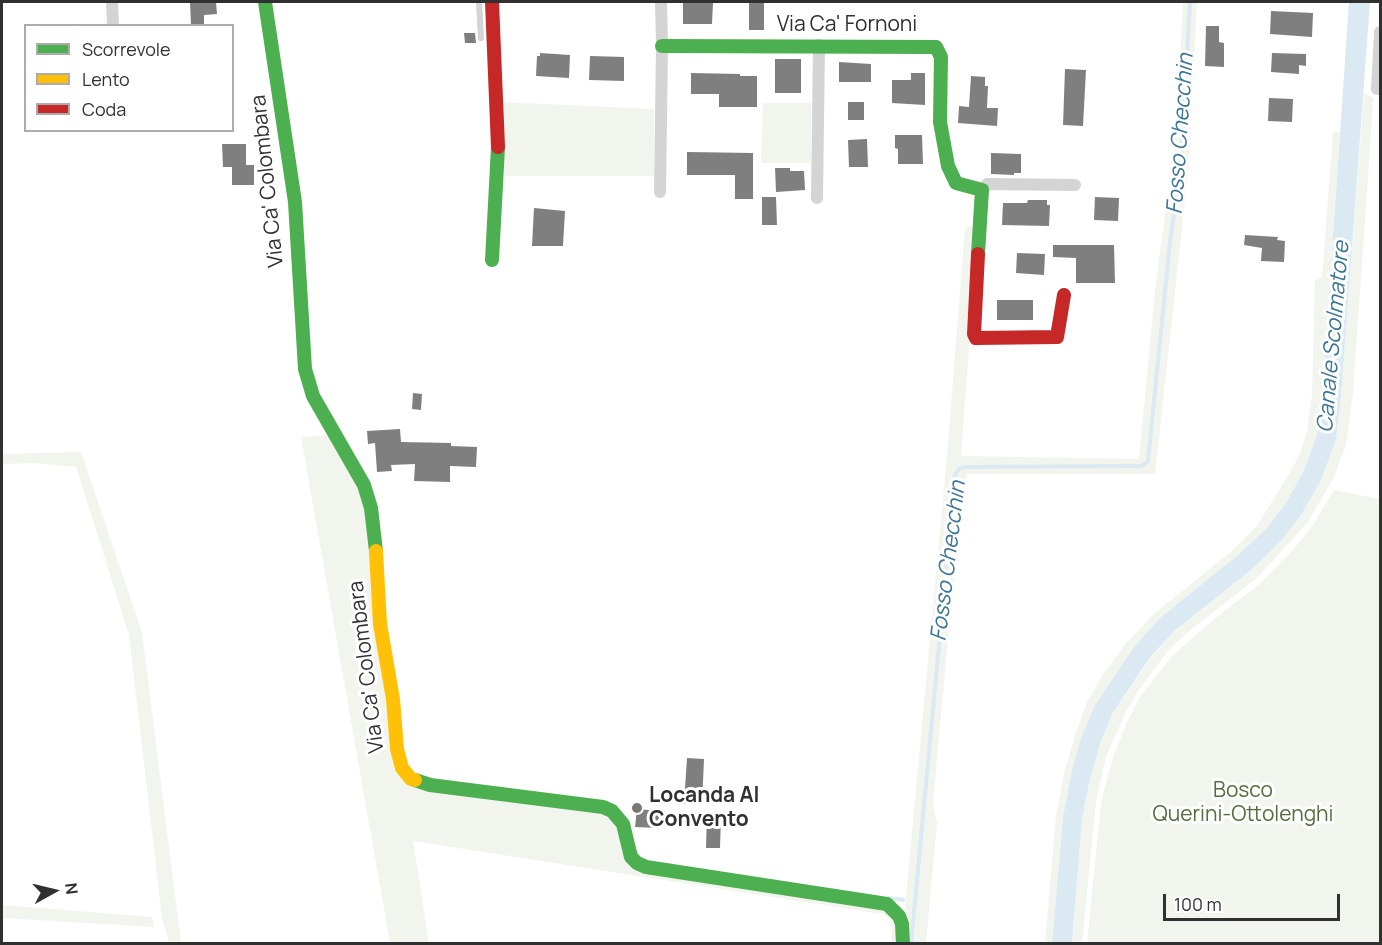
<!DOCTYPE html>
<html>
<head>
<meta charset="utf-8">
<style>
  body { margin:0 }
  #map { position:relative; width:1382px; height:945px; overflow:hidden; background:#fff; font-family:Manrope,sans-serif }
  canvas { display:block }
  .frame { position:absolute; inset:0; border:3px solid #303030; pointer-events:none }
  .legend { position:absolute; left:24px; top:24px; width:210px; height:108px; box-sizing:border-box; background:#fff; border:2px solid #acacac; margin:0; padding:8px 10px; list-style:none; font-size:18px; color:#303030 }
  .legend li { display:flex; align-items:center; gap:12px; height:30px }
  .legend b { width:30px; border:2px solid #acacac }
  .north { position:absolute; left:24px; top:861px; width:60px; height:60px; -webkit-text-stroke:4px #fff; paint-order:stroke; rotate:82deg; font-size:16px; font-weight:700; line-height:24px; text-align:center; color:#303030 }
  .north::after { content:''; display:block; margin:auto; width:21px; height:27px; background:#303030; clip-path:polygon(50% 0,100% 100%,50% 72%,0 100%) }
  .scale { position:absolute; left:1163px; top:894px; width:177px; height:27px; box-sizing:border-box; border:3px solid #303030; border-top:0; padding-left:8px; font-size:18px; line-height:21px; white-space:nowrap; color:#303030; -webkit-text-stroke:4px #fff; paint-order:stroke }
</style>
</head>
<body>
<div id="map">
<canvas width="1382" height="945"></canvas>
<div class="frame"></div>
<ul class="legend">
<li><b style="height:8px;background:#4caf50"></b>Scorrevole</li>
<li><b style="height:8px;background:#ffc107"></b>Lento</li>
<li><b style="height:8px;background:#c62828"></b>Coda</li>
</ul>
<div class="north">N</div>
<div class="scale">100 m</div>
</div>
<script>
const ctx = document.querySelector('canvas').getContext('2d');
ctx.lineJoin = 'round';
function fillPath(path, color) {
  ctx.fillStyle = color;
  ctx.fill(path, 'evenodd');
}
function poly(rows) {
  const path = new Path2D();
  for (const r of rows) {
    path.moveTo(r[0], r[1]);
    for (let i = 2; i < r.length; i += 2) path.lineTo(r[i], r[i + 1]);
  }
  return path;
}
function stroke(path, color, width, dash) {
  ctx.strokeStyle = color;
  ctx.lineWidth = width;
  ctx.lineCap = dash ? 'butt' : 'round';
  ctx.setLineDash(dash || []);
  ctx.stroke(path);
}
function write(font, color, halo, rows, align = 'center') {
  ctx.font = font + ' Manrope,sans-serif';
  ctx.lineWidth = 6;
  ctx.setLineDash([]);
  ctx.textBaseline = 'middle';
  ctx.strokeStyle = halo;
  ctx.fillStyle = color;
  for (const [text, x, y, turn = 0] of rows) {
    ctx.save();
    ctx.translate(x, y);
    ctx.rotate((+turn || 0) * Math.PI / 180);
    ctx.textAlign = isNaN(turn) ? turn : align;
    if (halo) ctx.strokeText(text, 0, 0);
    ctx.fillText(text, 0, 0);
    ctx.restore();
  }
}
fillPath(poly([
  [1183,2,1197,2,1189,165,1155,474,967,474,961,499,933,802,937,823,926,943,907,944,908,928,905,907,947,456,965,227,972,226,969,348,961,456,1139,459,1155,290,1176,132],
  [1364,93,1373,98,1373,104,1353,393,1346,445,1333,479,1308,522,1257,578,1188,632,1168,651,1136,694,1123,718,1106,757,1096,802,1082,943,1072,944,1082,819,1090,779,1100,744,1112,714,1150,659,1173,632,1251,570,1280,542,1302,514,1321,480,1336,440,1341,397],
  [502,102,654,109,654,176,504,176],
  [763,103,811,103,811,163,761,163],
  [1333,132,1340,132,1322,396,1317,435,1303,472,1286,503,1266,529,1238,555,1160,618,1134,647,1095,705,1071,775,1063,817,1052,943,1045,944,1056,816,1064,774,1075,735,1087,702,1103,674,1127,642,1155,613,1232,551,1257,526,1293,467,1301,451,1307,430,1312,396,1315,280,1322,278],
  [330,435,365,499,399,772,594,809,617,823,625,859,890,911,899,943,891,943,892,929,890,919,882,914,413,841,429,943,390,943,301,437],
  [81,452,142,632,181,943,169,943,162,918,129,635,76,467,32,463,2,464,2,454],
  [1334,490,1380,499,1380,943,1087,943,1101,802,1113,757,1128,720,1140,697,1172,656,1224,611,1260,584,1293,550,1313,525],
  [2,905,152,917,154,927,2,918]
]), '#f2f5ed');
fillPath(poly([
  [1349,2,1370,2,1341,397,1336,440,1321,480,1302,514,1280,542,1251,570,1173,632,1149,659,1112,714,1100,744,1090,779,1082,819,1072,943,1052,943,1063,817,1071,775,1081,738,1095,705,1134,647,1160,618,1238,555,1266,529,1286,503,1303,472,1317,435,1322,396]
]), '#dbeaf2');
stroke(poly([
  [889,898,903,900],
  [911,944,955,475,959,469,964,467,1127,466,1141,466,1148,461,1170,242,1181,166,1190,2]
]), '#dbeaf2', 4);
fillPath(poly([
  [190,2,216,2,217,14,204,15,204,25,191,25],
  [749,2,764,2,764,30,749,30],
  [683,3,713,3,712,24,683,24],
  [1271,11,1313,13,1312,37,1270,34],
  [1206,26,1219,26,1219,42,1224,43,1224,67,1205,66],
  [464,33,475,33,476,43,465,43],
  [540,53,570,55,569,78,536,76,537,56,540,56],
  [1272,53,1306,54,1306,66,1299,65,1299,74,1271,72],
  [590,56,624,57,624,81,589,80],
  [775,59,801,59,801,93,775,93],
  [839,62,871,64,871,82,839,82],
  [1065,69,1086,70,1083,126,1063,125],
  [691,73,740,74,740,76,757,76,757,107,719,107,719,94,691,94],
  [911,73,925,73,925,105,892,103,892,80,911,80],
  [971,76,985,77,985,86,988,86,987,108,998,108,997,126,958,123,959,106,969,107],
  [1269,98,1293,99,1292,122,1268,121],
  [848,102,864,102,864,120,848,120],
  [895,135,922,135,923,164,898,164,898,149,895,148],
  [867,139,868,167,849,167,848,140],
  [222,144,246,144,246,165,254,165,254,185,232,185,232,167,223,167],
  [687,152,753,153,753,199,735,199,735,175,687,175],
  [991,153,1021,154,1021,173,1014,173,1014,175,991,174],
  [775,168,790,168,790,171,804,171,805,190,776,192],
  [762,197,776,197,777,225,762,225],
  [1095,197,1119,198,1118,221,1094,220],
  [1028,200,1047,200,1047,205,1050,205,1049,226,1002,225,1003,203,1027,203],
  [534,208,565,211,563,246,532,246],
  [1245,235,1278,237,1277,240,1285,241,1284,262,1261,261,1262,248,1244,245],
  [1053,245,1114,245,1115,283,1076,283,1076,258,1053,257],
  [1017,253,1045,254,1044,275,1016,273],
  [997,300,1033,300,1033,320,997,320],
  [413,393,422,394,421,410,412,409],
  [400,429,401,442,451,443,451,446,477,447,476,467,450,466,450,482,414,481,415,464,391,465,392,471,377,472,375,443,368,444,367,431],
  [687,758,704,759,702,805,684,804],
  [637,809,660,811,659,828,635,827],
  [707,815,721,816,720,848,706,848]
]), '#7f7f7f');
stroke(poly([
  [479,2,481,38]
]), '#d4d4d4', 6);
stroke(poly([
  [112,2,113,24],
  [1377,89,1380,32],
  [982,190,987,184,1075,185],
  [660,192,662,46,661,2],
  [817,198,819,45]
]), '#d4d4d4', 12);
stroke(poly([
  [265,2,295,202,305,369,313,396,364,485,371,508,376,551],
  [662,46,936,47,941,57,940,122,948,166,956,183,982,190,978,254],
  [492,260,498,147],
  [415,780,430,785,603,807,612,811,623,824,631,857,637,863,646,867,887,904,899,916,902,924,903,944]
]), '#4caf50', 14);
stroke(poly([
  [376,551,380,624,393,699,397,749,402,768,411,779,415,780]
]), '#ffc107', 14);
stroke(poly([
  [492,2,498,147],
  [978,254,974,334,976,338,1057,337,1064,295]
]), '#c62828', 14);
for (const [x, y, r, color] of [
  [637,808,6,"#787878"]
]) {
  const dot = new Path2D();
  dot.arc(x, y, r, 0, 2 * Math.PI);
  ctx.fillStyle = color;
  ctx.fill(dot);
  stroke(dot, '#fff', 2);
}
write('21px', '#303030', '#fff', [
  ["Via Ca' Fornoni",847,25],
  ["Via Ca' Colombara",268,181,-96],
  ["Via Ca' Colombara",367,667,-97]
]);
write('21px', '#556d3d', '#fff', [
  ["Bosco",1243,791],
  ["Querini-Ottolenghi",1243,815]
]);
write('bold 21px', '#303030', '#fff', [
  ["Locanda Al",649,796],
  ["Convento",649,820]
], 'left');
write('italic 22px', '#3d7694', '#fff', [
  ["Fosso Checchin",1181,134,-86],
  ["Canale Scolmatore",1334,337,-85],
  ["Fosso Checchin",949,561,-83]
]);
</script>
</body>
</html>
